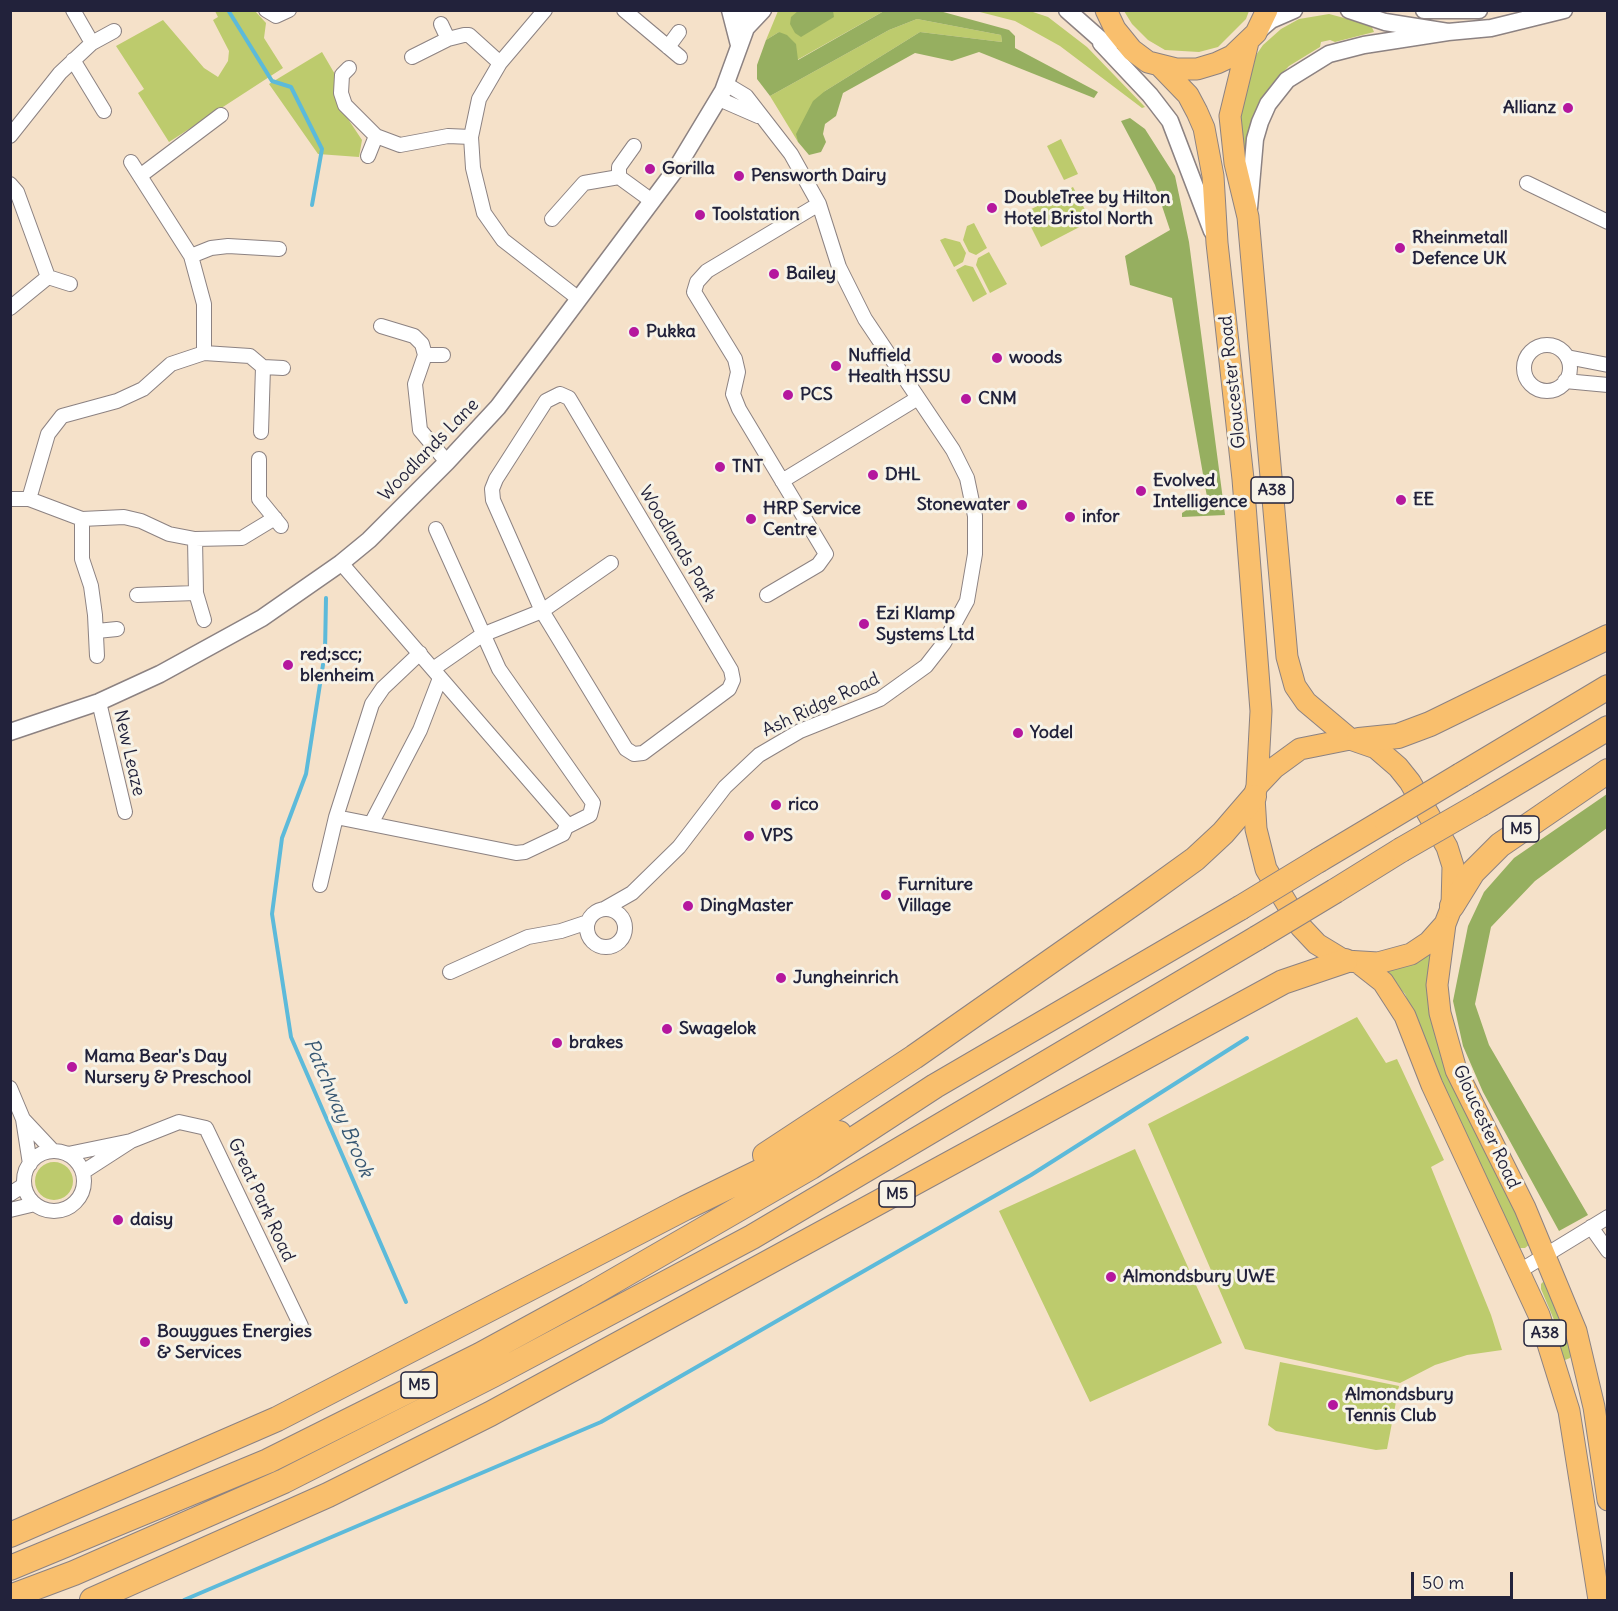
<!DOCTYPE html>
<html>
<head>
<meta charset="utf-8">
<style>
  body { margin:0 }
  #map { position:relative; width:1618px; height:1611px; overflow:hidden; background:#f5e1c9; font-family:Delius,sans-serif }
  canvas { display:block }
  .frame { position:absolute; inset:0; border:12px solid #22223b; pointer-events:none }
  .scale { position:absolute; left:1411px; top:1572px; width:102px; height:27px; box-sizing:border-box; border:3px solid #22223b; border-top:0; padding-left:8px; font-size:18px; line-height:21px; white-space:nowrap; color:#22223b; -webkit-text-stroke:4px #f7f3e8; paint-order:stroke }
</style>
</head>
<body>
<div id="map">
<canvas width="1618" height="1611"></canvas>
<div class="frame"></div>
<div class="scale">50 m</div>
</div>
<script>
const ctx = document.querySelector('canvas').getContext('2d');
ctx.lineJoin = 'round';
function fillPath(path, color) {
  ctx.fillStyle = color;
  ctx.fill(path, 'evenodd');
}
function poly(rows) {
  const path = new Path2D();
  for (const r of rows) {
    if (r.length === 3) {
      path.moveTo(r[0] + r[2], r[1]);
      path.arc(r[0], r[1], r[2], 0, 2 * Math.PI);
      continue;
    }
    path.moveTo(r[0], r[1]);
    for (let i = 2; i < r.length; i += 2) path.lineTo(r[i], r[i + 1]);
  }
  return path;
}
function stroke(path, color, width, dash) {
  ctx.strokeStyle = color;
  ctx.lineWidth = width;
  ctx.lineCap = dash ? 'butt' : 'round';
  ctx.setLineDash(dash || []);
  ctx.stroke(path);
}
function write(font, color, halo, rows, align = 'center') {
  ctx.font = font + ' Delius,sans-serif';
  ctx.lineWidth = 6;
  ctx.setLineDash([]);
  ctx.textBaseline = 'middle';
  ctx.strokeStyle = halo;
  ctx.fillStyle = color;
  for (const [text, x, y, turn = 0] of rows) {
    ctx.save();
    ctx.translate(x, y);
    ctx.rotate((+turn || 0) * Math.PI / 180);
    ctx.textAlign = isNaN(turn) ? turn : align;
    if (halo) ctx.strokeText(text, 0, 0);
    ctx.fillText(text, 0, 0);
    ctx.restore();
  }
}
fillPath(poly([
  [215,11,255,11,266,23,264,38,283,68,169,142,138,93,144,89,116,46,163,20,204,68,218,77,228,61,229,51,213,20,218,17],
  [778,11,884,11,797,60,779,32,766,40],
  [976,11,1030,11,1048,17,1087,47,1145,107,1142,108,1060,46,1015,21],
  [1124,11,1249,11,1246,19,1218,47,1199,52,1165,50,1148,40,1132,24],
  [1329,14,1371,25,1374,32,1335,42,1330,40,1321,42,1320,47,1289,66,1272,84,1260,103,1244,156,1239,117,1254,58,1263,45,1281,29,1299,19],
  [917,19,1001,35,1002,42,920,32,825,91,797,134,798,142,770,96,889,30],
  [322,52,336,76,340,107,362,140,359,157,318,154,269,84],
  [1061,139,1078,174,1064,180,1047,146],
  [1073,187,1091,221,1041,247,1024,213],
  [974,223,987,248,976,255,969,252,963,240,967,226],
  [945,238,960,242,966,253,963,262,954,267,940,240],
  [989,252,1007,284,990,293,976,265,978,258],
  [965,265,973,267,987,294,973,302,956,270],
  [1431,949,1429,978,1530,1236,1530,1244,1525,1248,1517,1248,1473,1155,1405,994,1384,970],
  [1357,1017,1386,1063,1397,1059,1444,1160,1431,1167,1491,1315,1502,1350,1467,1355,1435,1365,1400,1383,1245,1349,1148,1124],
  [1135,1149,1222,1343,1090,1402,999,1211],
  [54,1181,19],
  [1545,1280,1549,1282,1572,1352,1570,1358,1565,1360,1562,1359,1557,1327,1541,1289,1541,1284],
  [1280,1362,1399,1386,1387,1449,1376,1450,1276,1431,1268,1425]
]), '#bdcb6d');
fillPath(poly([
  [936,10,1009,30,1015,36,1015,48,1098,92,1094,98,979,52,952,61,915,53,843,93,836,116,825,124,823,134,826,142,821,152,809,155,798,142,796,134,813,101,825,91,920,32,1002,42,1001,35,917,19,889,30,770,96,757,79,757,65,766,40,779,32,787,35,796,44,798,60,884,11],
  [798,11,833,11,834,17,801,37,795,33,790,24,791,17],
  [1130,118,1145,129,1175,176,1189,242,1225,515,1182,517,1182,513,1207,497,1172,298,1130,285,1125,256,1170,230,1155,185,1121,121],
  [1607,794,1607,828,1535,881,1491,927,1475,1004,1489,1045,1588,1215,1559,1231,1483,1092,1463,1046,1453,1001,1468,926,1484,892,1514,858]
]), '#96af60');
stroke(poly([
  [228,10,272,81,291,87,322,149,312,205],
  [326,598,325,652,306,774,282,838,272,914,291,1037,406,1302],
  [184,1600,601,1422,1031,1175,1247,1038]
]), '#5cbada', 4);
const minor = poly([
  [266,10,276,16,289,10],
  [545,10,500,63,479,99,471,137,473,168,484,213,503,240,579,299],
  [624,10,680,57],
  [441,24,448,39],
  [92,43,114,31],
  [668,47,679,32],
  [412,57,448,39,464,35,469,35,500,63],
  [73,60,104,111],
  [349,68,342,75,341,93,345,105,376,136,400,145,448,136,471,137],
  [719,99,758,116],
  [10,136,60,73,92,43,73,10],
  [634,146,619,167,619,177,652,201],
  [368,156,376,136],
  [140,176,221,115],
  [1527,183,1608,222],
  [10,184,17,192,48,277,70,284],
  [552,219,584,183,619,177],
  [191,256,211,248,228,246,279,249],
  [10,308,48,277],
  [381,326,414,336,422,344,425,355,415,384,420,430,447,462],
  [1547,368,23],
  [204,353,250,356,263,367,283,368],
  [425,355,443,355],
  [1567,357,1608,365],
  [1565,381,1608,385],
  [560,394,569,398,731,670,733,680,729,689,643,753,634,754,626,749,542,611,493,500,492,489,496,479,546,401,560,394],
  [261,432,263,367],
  [259,459,259,499,281,526],
  [782,481,918,398],
  [10,499,29,499,48,434,62,416,117,401,143,389,171,364,204,353,204,304,191,256,131,162],
  [29,499,82,519,124,517,141,521,169,534,195,539,242,538,275,518],
  [82,519,82,559,91,586,95,615,97,656],
  [436,529,499,669,593,803,590,815,566,827],
  [195,539,196,593,204,620],
  [137,595,196,593],
  [767,595,818,565,826,554,739,409,733,394,738,372,735,359,694,292,697,282,707,271,819,204],
  [97,631,117,629],
  [433,669,482,635,542,611,611,563],
  [99,702,125,812],
  [336,817,516,853,525,852,563,834,566,827,566,823,341,563],
  [371,824,420,730,440,678],
  [320,885,336,817,372,704,383,688,420,653],
  [604,909,632,893,679,847,725,787,759,755,800,731,880,699,926,666,944,643,967,601,975,554,975,516,967,478,953,450,865,319,839,267,819,204,791,154,746,96,726,84],
  [606,928,19],
  [450,972,528,937,561,931,588,922],
  [10,1088,23,1119,30,1164],
  [23,1119,53,1151],
  [131,1141,179,1122,206,1128,301,1326],
  [54,1181,30],
  [68,1154,131,1141,83,1172],
  [10,1194,24,1185],
  [10,1210,35,1204],
  [1591,1227,1608,1251],
  [1518,1272,1608,1217]
]);
const tertiary = poly([
  [730,10,739,45],
  [1067,10,1109,47],
  [1349,10,1385,22,1448,32,1491,28,1564,10],
  [1424,10,1479,10],
  [746,28,763,10],
  [1257,32,1271,20,1294,10],
  [1101,43,1150,95,1170,121,1212,231],
  [1249,208,1255,139,1260,122,1268,104,1287,80,1329,54,1364,45,1448,32],
  [10,732,99,702,160,674,262,618,341,563,369,540,447,462,498,407,676,169,723,91,746,28,745,10]
]);
const primary = poly([
  [1106,10,1115,29,1132,50,1148,62,1176,69,1197,69,1217,63,1232,56,1256,33,1267,10],
  [1248,42,1230,116,1235,163,1248,217,1287,657,1295,686,1306,702,1350,739],
  [1160,66,1188,95,1197,112,1204,128,1213,176,1217,243,1243,479,1261,711,1257,786],
  [1350,739,1376,748,1398,767,1410,782,1447,847,1453,866,1452,906,1445,924,1429,942,1411,954,1378,963,1345,961,1317,944,1301,927,1266,869,1256,829,1254,797,1257,786,1274,768,1300,749,1350,739],
  [1445,924,1437,985,1440,1013,1456,1070,1525,1208,1576,1331,1594,1407,1608,1500],
  [1360,964,1383,982,1405,1016,1432,1085,1539,1315,1569,1411,1599,1600]
]);
const motorway = poly([
  [1359,740,1398,736,1430,724,1608,637],
  [1461,775,1608,687],
  [1481,804,1608,728],
  [1319,860,1386,820],
  [1335,891,1401,850],
  [1452,906,1473,872,1500,845,1608,771],
  [765,1155,914,1057,1141,898,1195,859,1223,833,1254,797],
  [10,1535,277,1419,685,1208,839,1133],
  [10,1568,268,1461,480,1355,588,1296,811,1167,935,1086,1240,908],
  [10,1597,74,1573,284,1481,493,1375,752,1237,1257,938],
  [92,1600,328,1495,490,1414,1283,982,1345,961]
]);
stroke(minor, '#8c8282', 16);
stroke(tertiary, '#8c8282', 19);
stroke(primary, '#8c8282', 23);
stroke(motorway, '#8c8282', 26);
stroke(minor, '#fff', 14);
stroke(tertiary, '#fff', 16);
stroke(primary, '#f9bf6d', 21);
stroke(motorway, '#f9bf6d', 24);
const motorwayBridge = poly([
  [1386,820,1461,775],
  [1401,850,1481,804],
  [1240,908,1319,860],
  [1257,938,1335,891]
]);
stroke(motorwayBridge, '#8c8282', 26, []);
stroke(motorwayBridge, '#f9bf6d', 24);
for (const [x, y, r, color] of [
  [1568,108,6,"#b5179e"],
  [650,169,6,"#b5179e"],
  [739,176,6,"#b5179e"],
  [992,208,6,"#b5179e"],
  [700,215,6,"#b5179e"],
  [1400,248,6,"#b5179e"],
  [774,274,6,"#b5179e"],
  [634,332,6,"#b5179e"],
  [997,358,6,"#b5179e"],
  [836,366,6,"#b5179e"],
  [788,395,6,"#b5179e"],
  [966,399,6,"#b5179e"],
  [720,467,6,"#b5179e"],
  [873,475,6,"#b5179e"],
  [1141,491,6,"#b5179e"],
  [1401,500,6,"#b5179e"],
  [1022,505,6,"#b5179e"],
  [1070,517,6,"#b5179e"],
  [751,519,6,"#b5179e"],
  [864,624,6,"#b5179e"],
  [288,665,6,"#b5179e"],
  [1018,733,6,"#b5179e"],
  [776,805,6,"#b5179e"],
  [749,836,6,"#b5179e"],
  [886,895,6,"#b5179e"],
  [688,906,6,"#b5179e"],
  [781,978,6,"#b5179e"],
  [667,1029,6,"#b5179e"],
  [557,1043,6,"#b5179e"],
  [72,1067,6,"#b5179e"],
  [118,1220,6,"#b5179e"],
  [1111,1277,6,"#b5179e"],
  [145,1342,6,"#b5179e"],
  [1333,1405,6,"#b5179e"]
]) {
  const dot = new Path2D();
  dot.arc(x, y, r, 0, 2 * Math.PI);
  ctx.fillStyle = color;
  ctx.fill(dot);
  stroke(dot, '#f7f3e8', 2);
}
for (const [x, y, w] of [
  [1272,490,42],
  [1521,829,36],
  [897,1194,36],
  [1545,1333,42],
  [419,1385,36]
]) {
  const box = new Path2D();
  box.roundRect(x - w / 2, y - 13, w, 26, 4.5);
  ctx.fillStyle = '#f7f3e8';
  ctx.fill(box);
  stroke(box, '#22223b', 1.5);
}
write('bold 16px', '#22223b', null, [
  ["A38",1272,490],
  ["M5",1521,829],
  ["M5",897,1194],
  ["A38",1545,1333],
  ["M5",419,1385]
]);
write('bold 18px', '#22223b', '#f7f3e8', [
  ["Allianz",1556,108,"right"],
  ["Gorilla",662,169],
  ["Pensworth Dairy",751,176],
  ["DoubleTree by Hilton",1004,198],
  ["Hotel Bristol North",1004,219],
  ["Toolstation",712,215],
  ["Rheinmetall",1412,238],
  ["Defence UK",1412,259],
  ["Bailey",786,274],
  ["Pukka",646,332],
  ["Nuffield",848,356],
  ["Health HSSU",848,377],
  ["woods",1009,358],
  ["PCS",800,395],
  ["CNM",978,399],
  ["TNT",732,467],
  ["DHL",885,475],
  ["Evolved",1153,481],
  ["Intelligence",1153,502],
  ["EE",1413,500],
  ["Stonewater",1010,505,"right"],
  ["HRP Service",763,509],
  ["Centre",763,530],
  ["infor",1082,517],
  ["Ezi Klamp",876,614],
  ["Systems Ltd",876,635],
  ["red;scc;",300,655],
  ["blenheim",300,676],
  ["Yodel",1030,733],
  ["rico",788,805],
  ["VPS",761,836],
  ["Furniture",898,885],
  ["Village",898,906],
  ["DingMaster",700,906],
  ["Jungheinrich",793,978],
  ["Swagelok",679,1029],
  ["brakes",569,1043],
  ["Mama Bear's Day",84,1057],
  ["Nursery & Preschool",84,1078],
  ["daisy",130,1220],
  ["Almondsbury UWE",1123,1277],
  ["Bouygues Energies",157,1332],
  ["& Services",157,1353],
  ["Almondsbury",1345,1395],
  ["Tennis Club",1345,1416]
], 'left');
write('18px', '#22223b', '#f7f3e8', [
  ["Gloucester Road",1233,382,-96],
  ["Woodlands Lane",429,450,-46],
  ["Woodlands Park",677,544,59],
  ["Ash Ridge Road",821,705,-25],
  ["New Leaze",129,753,77],
  ["Gloucester Road",1486,1127,65],
  ["Great Park Road",261,1200,65]
]);
write('italic 20px', '#365773', '#f7f3e8', [
  ["Patchway Brook",338,1108,67]
]);
</script>
</body>
</html>
